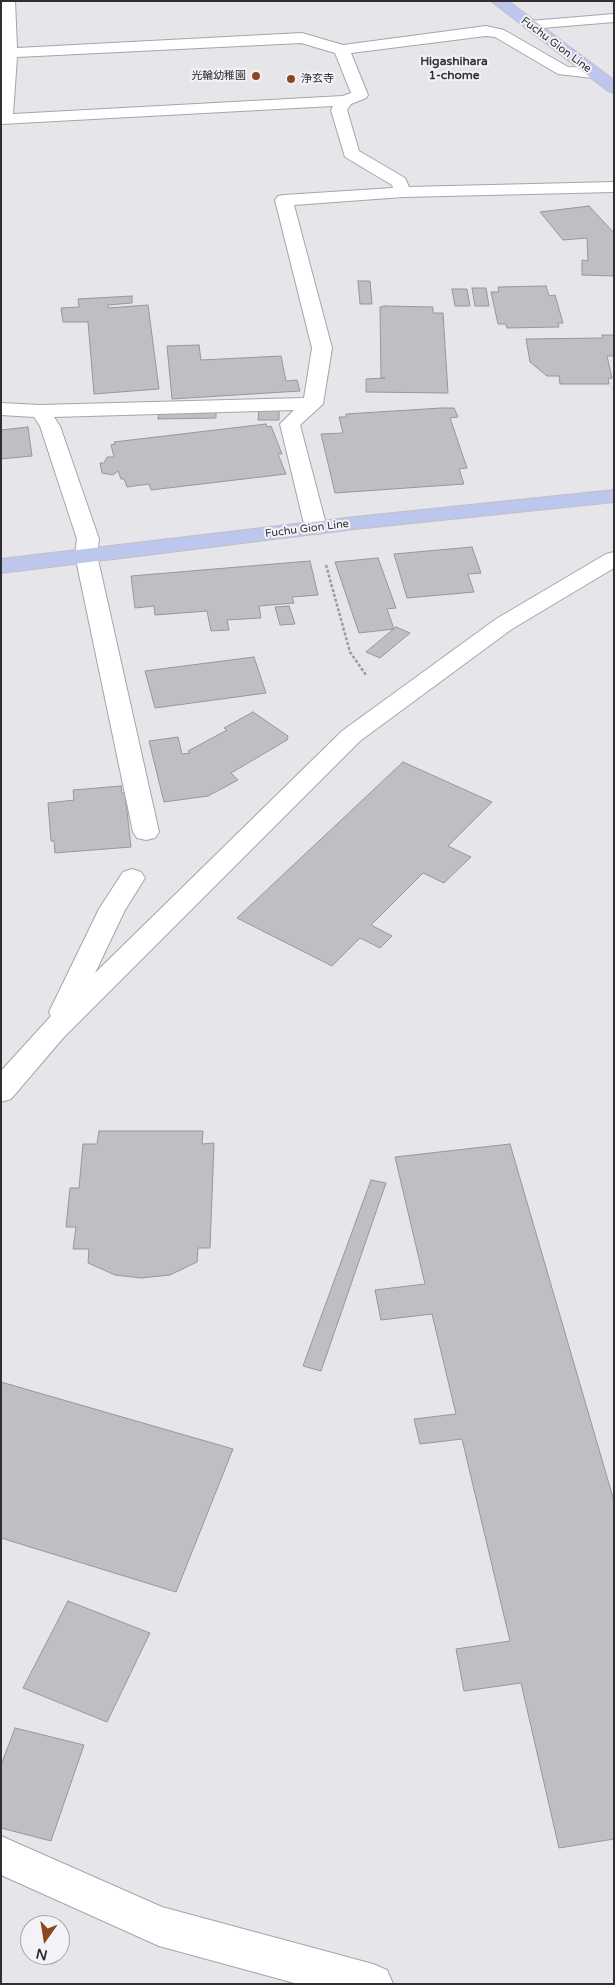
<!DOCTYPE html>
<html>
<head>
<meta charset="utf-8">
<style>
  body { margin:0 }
  #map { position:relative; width:615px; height:1985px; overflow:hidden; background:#e6e5ea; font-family:"Varela Round",sans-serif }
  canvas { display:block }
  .frame { position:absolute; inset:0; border:2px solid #2f2f31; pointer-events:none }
  .north { position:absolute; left:20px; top:1915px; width:50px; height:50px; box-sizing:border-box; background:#f3f2f7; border:1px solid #a5a4a8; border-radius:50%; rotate:193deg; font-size:14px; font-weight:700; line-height:20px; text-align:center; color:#2f2f31 }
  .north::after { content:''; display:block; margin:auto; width:18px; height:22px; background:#8d4623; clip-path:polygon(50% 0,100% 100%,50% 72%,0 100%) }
</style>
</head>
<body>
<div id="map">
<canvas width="615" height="1985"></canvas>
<div class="frame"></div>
<div class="north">N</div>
</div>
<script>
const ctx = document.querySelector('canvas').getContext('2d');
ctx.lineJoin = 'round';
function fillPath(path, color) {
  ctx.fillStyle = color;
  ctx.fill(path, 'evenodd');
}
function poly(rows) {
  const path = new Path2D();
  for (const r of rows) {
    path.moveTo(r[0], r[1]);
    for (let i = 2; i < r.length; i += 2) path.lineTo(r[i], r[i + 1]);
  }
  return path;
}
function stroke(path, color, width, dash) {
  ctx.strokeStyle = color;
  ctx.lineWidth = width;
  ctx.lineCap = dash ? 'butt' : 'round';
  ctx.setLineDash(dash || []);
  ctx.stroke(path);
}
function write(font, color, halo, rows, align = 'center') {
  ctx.font = font + ' "Varela Round","Noto Sans JP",sans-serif';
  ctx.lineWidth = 4;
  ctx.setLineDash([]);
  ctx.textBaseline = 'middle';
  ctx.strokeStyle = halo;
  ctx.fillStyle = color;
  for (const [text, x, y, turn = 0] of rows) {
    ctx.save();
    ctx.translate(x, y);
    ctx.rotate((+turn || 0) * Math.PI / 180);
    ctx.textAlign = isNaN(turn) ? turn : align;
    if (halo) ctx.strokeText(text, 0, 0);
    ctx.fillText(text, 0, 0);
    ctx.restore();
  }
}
const building = poly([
  [589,206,614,233,614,276,582,275,582,260,588,261,587,238,563,240,540,212,589,206],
  [358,281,370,281,372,304,360,304,358,281],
  [546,286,549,296,555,295,563,323,558,323,559,327,507,328,506,324,498,324,491,292,499,292,498,287,546,286],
  [472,288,486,288,489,306,475,306,472,288],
  [452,289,467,289,470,306,455,306,452,289],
  [132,296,132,303,108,305,108,308,148,305,159,389,94,394,88,322,63,322,61,308,79,307,78,299,132,296],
  [385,306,433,307,433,313,443,313,448,393,366,392,366,379,385,378,381,378,380,307,385,306],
  [602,335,614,335,614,356,607,356,612,378,608,379,609,384,560,384,559,376,547,376,530,362,526,339,603,338,602,335],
  [199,345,201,360,281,356,286,381,297,380,300,391,172,399,167,346,199,345],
  [441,408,454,408,458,417,450,418,467,468,459,469,464,484,335,493,321,434,343,433,339,417,346,417,346,414,441,408],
  [216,409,216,418,158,419,159,411,216,409],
  [259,410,279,410,279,420,258,420,259,410],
  [266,424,267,427,271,426,282,454,278,454,286,474,151,490,149,484,127,487,124,479,121,479,118,471,113,475,102,473,100,463,104,463,107,457,114,457,111,445,115,444,114,442,266,424],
  [28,427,32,456,1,459,1,430,28,427],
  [472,547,481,573,468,574,474,592,407,598,394,554,472,547],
  [378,558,396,608,387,609,394,629,359,633,335,562,378,558],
  [310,561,318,595,292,597,294,603,259,606,261,618,227,620,229,630,211,631,207,611,155,615,154,606,135,608,131,576,310,561],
  [289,606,295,624,280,625,275,607,289,606],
  [396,627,410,633,380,658,366,652,396,627],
  [254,657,266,693,155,708,145,671,254,657],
  [253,712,288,736,287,740,231,773,238,780,208,796,164,802,149,741,178,737,182,754,190,753,188,751,227,730,224,728,253,712],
  [403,762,492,802,448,846,471,857,444,883,423,873,371,925,392,936,380,948,360,938,332,966,237,918,403,762],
  [121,786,122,793,125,793,131,847,55,853,54,841,51,841,48,803,74,800,73,790,121,786],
  [99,1131,203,1131,202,1144,214,1143,210,1248,198,1248,197,1262,170,1275,141,1278,115,1275,88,1263,89,1249,73,1249,76,1227,66,1227,70,1188,79,1188,83,1144,97,1144,99,1131],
  [510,1144,614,1501,614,1839,559,1848,521,1683,464,1691,456,1649,510,1641,462,1439,420,1444,414,1419,456,1414,432,1314,381,1320,375,1290,425,1284,395,1157,510,1144],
  [371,1180,386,1183,321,1371,303,1366,371,1180],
  [1,1382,233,1449,176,1592,1,1538,1,1382],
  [68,1601,150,1633,107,1722,23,1688,68,1601],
  [15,1728,84,1745,51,1841,1,1828,1,1765,15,1728]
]);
fillPath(building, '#c0bec2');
stroke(building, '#99969a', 1);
const minor = poly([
  [1,1,15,1,17,48,302,33,343,45,486,26,504,30,568,67,593,68,599,70,601,73,599,76,593,78,558,74,495,37,486,36,351,53,368,95,366,98,351,104,347,110,359,151,405,178,409,187,614,182,614,192,403,197,294,205,332,348,323,404,300,425,327,528,324,533,316,534,308,533,305,528,280,424,294,410,54,417,60,426,99,539,97,555,159,832,155,838,146,840,137,838,133,832,75,555,77,539,40,426,34,417,1,415,1,403,40,405,304,398,312,348,275,200,278,196,284,195,393,188,392,185,345,157,331,110,333,106,1,124,1,1],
  [301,43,335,53,351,93,343,96,13,114,17,57,301,43],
  [614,14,614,22,530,29,525,28,523,25,525,22,530,21,614,14],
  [614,552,614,568,512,629,360,741,64,1037,11,1099,1,1102,1,1071,51,1016,49,1012,99,909,123,872,132,869,141,872,145,878,125,910,95,973,342,731,496,619,606,554,614,552],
  [1,1836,162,1907,373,1964,387,1970,393,1984,298,1984,159,1946,1,1875,1,1836]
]);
const major = poly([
  [491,1,508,1,614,80,614,93,608,91,491,1],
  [614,490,614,502,355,529,1,573,1,559,355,517,614,490]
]);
stroke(minor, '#a6a5a9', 2);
stroke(major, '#c1c1c1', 2);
stroke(poly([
  [326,565,350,652,366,675]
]), '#9b9a9e', 2.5, [3, 2]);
fillPath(minor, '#fff');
fillPath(major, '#bdc7ed');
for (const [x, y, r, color] of [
  [256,76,5,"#8d4623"],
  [291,79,5,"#8d4623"]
]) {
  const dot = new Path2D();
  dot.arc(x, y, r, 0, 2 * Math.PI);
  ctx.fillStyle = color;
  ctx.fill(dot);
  stroke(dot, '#f3f2f7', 2);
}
write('11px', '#2f2f31', '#f3f2f7', [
  ["Fuchu Gion Line",556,45,37],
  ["Fuchu Gion Line",307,529,-7]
]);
write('11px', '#2f2f31', '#f3f2f7', [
  ["光輪幼稚園",246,76],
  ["浄玄寺",301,79,"left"]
], 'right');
write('bold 12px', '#363538', '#f3f2f7', [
  ["Higashihara",454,62],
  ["1-chome",454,76]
]);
</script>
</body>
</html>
